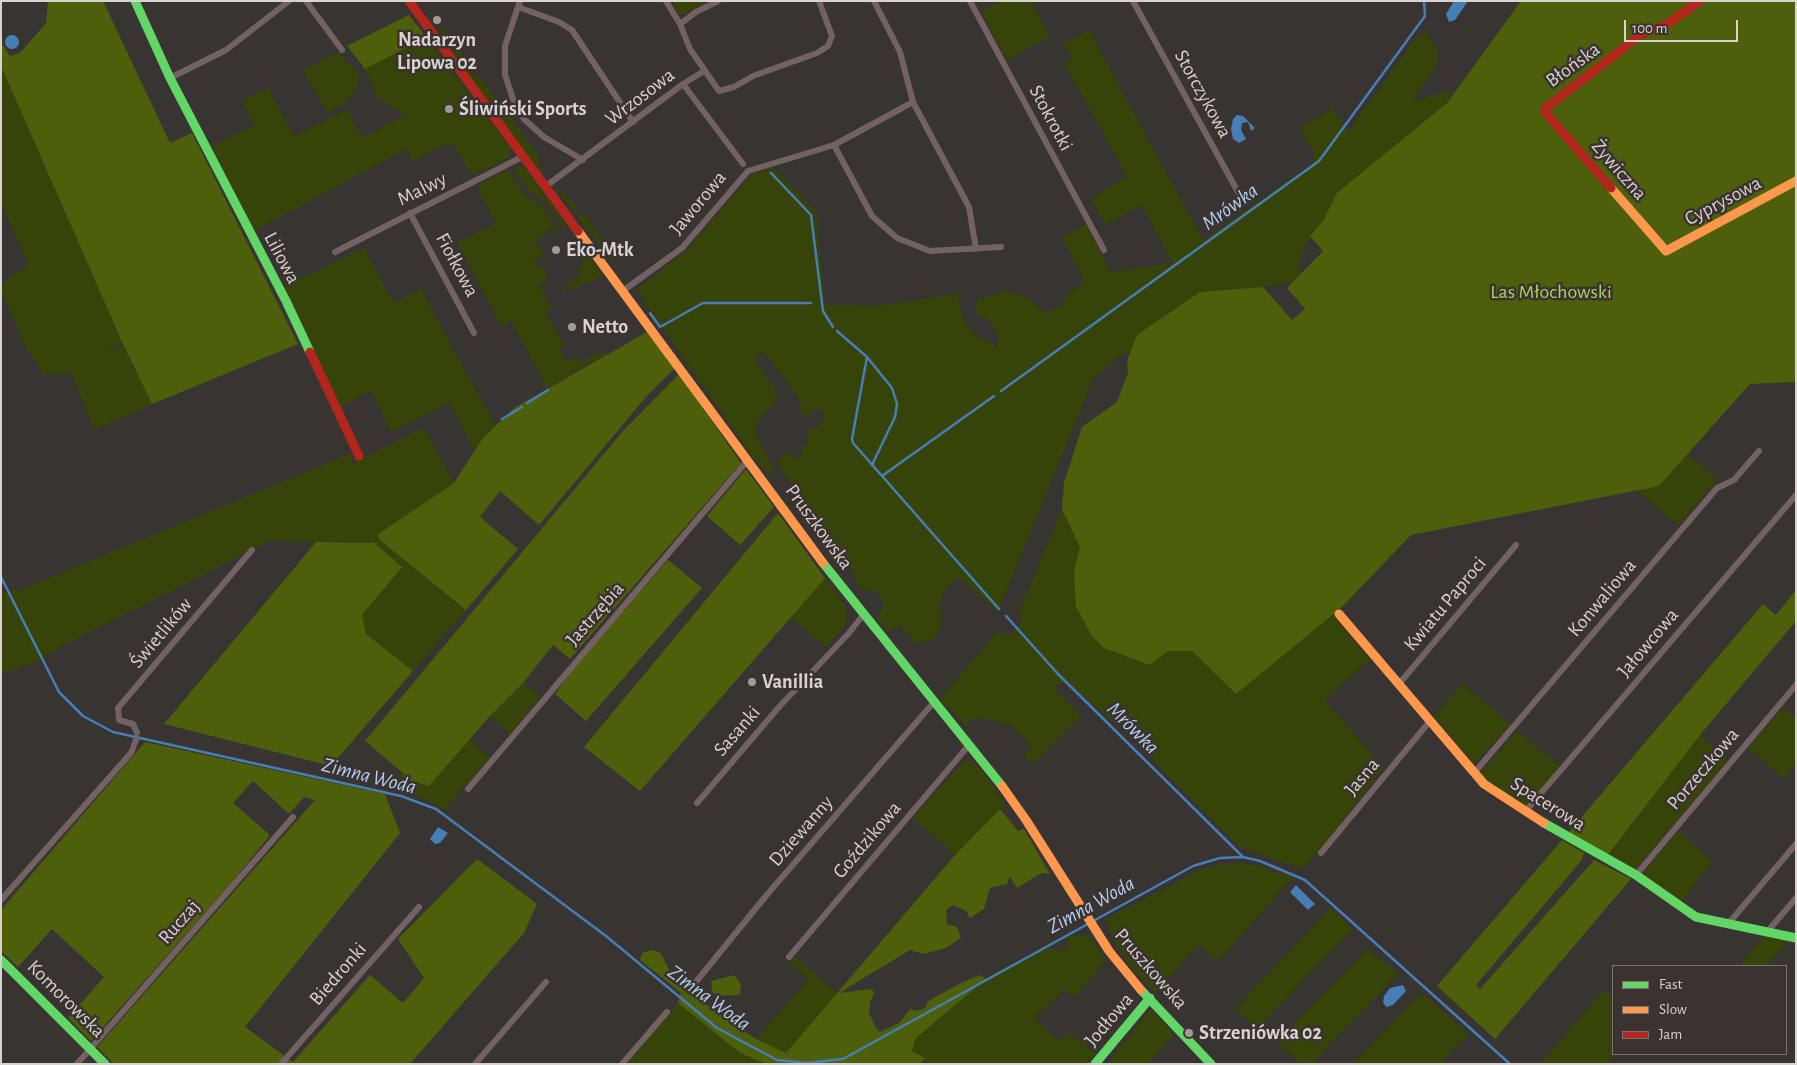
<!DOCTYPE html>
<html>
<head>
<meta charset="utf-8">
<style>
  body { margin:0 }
  #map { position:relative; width:1797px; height:1065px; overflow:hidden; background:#383432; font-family:"Alegreya Sans",sans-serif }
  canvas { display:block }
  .frame { position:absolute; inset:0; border:2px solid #d8d2d0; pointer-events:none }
  .legend { position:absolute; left:1612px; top:965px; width:175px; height:90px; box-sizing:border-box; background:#3b332f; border:1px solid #7a736f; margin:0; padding:6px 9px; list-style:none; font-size:15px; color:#d8d2d0 }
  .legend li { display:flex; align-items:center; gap:10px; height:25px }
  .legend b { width:25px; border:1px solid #7a736f }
  .scale { position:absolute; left:1624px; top:20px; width:114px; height:22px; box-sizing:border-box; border:2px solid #d8d2d0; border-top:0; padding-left:6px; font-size:15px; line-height:18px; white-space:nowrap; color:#d8d2d0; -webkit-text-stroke:4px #3b332f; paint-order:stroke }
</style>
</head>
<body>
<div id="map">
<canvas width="1797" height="1065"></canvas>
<div class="frame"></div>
<ul class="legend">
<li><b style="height:6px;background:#63d668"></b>Fast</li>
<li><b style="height:6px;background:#ff974d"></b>Slow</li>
<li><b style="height:6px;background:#b3261e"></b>Jam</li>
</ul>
<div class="scale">100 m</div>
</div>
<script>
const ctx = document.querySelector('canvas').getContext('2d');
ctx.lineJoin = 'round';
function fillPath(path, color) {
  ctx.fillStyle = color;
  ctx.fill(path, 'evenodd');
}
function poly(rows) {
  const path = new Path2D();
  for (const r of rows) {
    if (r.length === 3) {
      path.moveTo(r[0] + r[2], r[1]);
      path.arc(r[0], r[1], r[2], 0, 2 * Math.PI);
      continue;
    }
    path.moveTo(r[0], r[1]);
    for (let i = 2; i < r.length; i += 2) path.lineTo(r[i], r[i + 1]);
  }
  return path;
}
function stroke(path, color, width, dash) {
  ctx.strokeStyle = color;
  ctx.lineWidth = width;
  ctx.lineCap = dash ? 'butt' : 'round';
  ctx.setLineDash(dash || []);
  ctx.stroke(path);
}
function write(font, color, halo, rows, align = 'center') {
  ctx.font = font + ' "Alegreya Sans",sans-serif';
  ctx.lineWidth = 5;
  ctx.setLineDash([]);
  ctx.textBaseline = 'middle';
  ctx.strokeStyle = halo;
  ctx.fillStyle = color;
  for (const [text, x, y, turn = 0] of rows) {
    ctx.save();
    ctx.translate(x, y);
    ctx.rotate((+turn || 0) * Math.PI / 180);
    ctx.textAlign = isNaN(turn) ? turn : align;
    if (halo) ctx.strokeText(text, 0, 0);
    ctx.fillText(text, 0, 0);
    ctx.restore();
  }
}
fillPath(poly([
  [672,1,708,1,680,16],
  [1000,1,1031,1,1050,37,1007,60,981,12],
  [439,24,468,61,466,63,476,77,479,76,538,154,541,172,463,67,436,26],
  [1089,30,1203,240,1310,166,1315,156,1300,128,1332,108,1349,130,1415,39,1426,31,1438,51,1437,65,1413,98,1419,100,1449,89,1447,103,1360,175,1310,237,1300,258,1300,274,1293,282,1263,287,1200,292,1137,335,1131,352,1119,356,1094,377,998,612,960,578,950,584,940,599,941,628,933,640,916,643,899,625,889,632,877,619,884,605,877,592,860,589,851,570,845,566,840,556,810,521,805,499,779,469,778,460,791,451,795,458,803,456,802,447,808,445,807,430,824,424,824,412,816,408,807,416,802,415,798,397,769,358,760,352,755,360,775,388,775,403,757,421,755,433,772,465,773,476,754,458,636,290,688,249,752,174,774,168,816,212,825,305,879,306,963,293,958,301,964,322,977,337,985,339,998,348,998,335,991,322,975,312,978,300,1004,291,1020,295,1033,301,1046,313,1063,305,1068,293,1081,286,1083,277,1062,238,1087,224,1110,272,1172,263,1142,205,1105,225,1091,199,1127,177,1064,63,1072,59,1064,44],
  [426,37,511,149,509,158,476,174,468,171,454,144,442,146,413,162,406,149,254,231,212,146,254,126,242,101,268,88,294,136,347,109,362,138,406,115,378,99,365,69],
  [338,52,358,73,359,78,358,87,347,101,327,114,303,70],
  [1,66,123,344,105,346,124,348,152,404,94,430,72,374,44,374,25,346,1,290,1,285,28,264,1,203],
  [515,166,524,167,568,227,565,230,544,200,530,192,515,171],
  [507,170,526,196,541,205,560,233,558,234,553,228,535,241,544,254,533,262,536,266,541,265,548,274,545,277,549,282,544,285,538,284,552,308,545,312,565,346,560,350,567,362,577,357,580,363,603,351,605,355,547,388,511,321,501,326,457,243,496,224,478,189,479,184],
  [556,188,563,191,578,209,574,212],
  [584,213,615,258,612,261,578,217],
  [364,248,394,303,421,289,454,350,496,426,475,449,471,446,450,402,391,432,371,391,341,407,282,288],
  [585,251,603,275,574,289,572,286,563,291,561,289,581,275,578,270,583,264,582,253],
  [424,428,454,483,377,535,381,541,466,610,413,671,366,634,362,615,402,567,374,543,269,541,45,655,37,662,1,674,1,592,18,591,352,453,352,464],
  [1688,454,1718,479,1678,526,1637,491,1659,486],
  [1062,509,1080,547,1074,570,1168,651,1192,651,1236,694,1332,614,1370,660,1325,699,1383,768,1319,852,1301,869,1238,846,1164,772,1143,747,1064,680,1054,688,1081,716,1032,765,1024,754,1033,748,1011,726,980,718,969,720,967,727,940,699,997,632,1012,634,1022,622,1019,612],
  [825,578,846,607,847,619,843,629,826,647,790,617],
  [523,683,540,696,510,734,490,716],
  [1462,683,1511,724,1474,764,1434,716],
  [1783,707,1796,717,1796,764,1783,779,1748,748],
  [1517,730,1561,767,1526,807,1485,780,1480,774],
  [1700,735,1728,760,1636,869,1632,870,1607,856],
  [469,739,490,757,445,810,417,796,390,788,403,773,407,780,429,786],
  [966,759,980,768,1007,806,1000,809,955,855,913,818],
  [1678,831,1713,861,1685,898,1680,901,1643,875,1644,871],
  [1224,863,1257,865,1270,871,1294,876,1218,962,1198,945,1156,993,1131,968,1113,939,1106,919,1202,869],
  [1330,908,1353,929,1257,1029,1235,1009],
  [1765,935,1789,940,1766,966,1739,966],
  [1067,936,1089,936,1106,961,1074,998,1065,990,1034,1018,1060,1042,1070,1032,1097,1054,1087,1064,931,1064,912,1051,915,1039,992,974,1047,947,1061,952,1069,947],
  [1367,949,1399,973,1312,1064,1300,1064,1277,1041],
  [794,956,837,993,786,1054,756,1039,808,979,789,962],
  [1603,990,1613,997,1613,1054,1616,1054,1607,1064,1540,1064],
  [1421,993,1469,1034,1440,1064,1352,1064],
  [678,1003,740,1053,767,1064,626,1064],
  [1151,1009,1174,1034,1148,1064,1107,1064]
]), '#374409');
fillPath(poly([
  [48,1,103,1,170,143,192,133,298,344,152,404,123,344,1,66,1,42,10,56,20,53,46,23],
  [1521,1,1796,1,1796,382,1750,384,1659,486,1411,535,1341,608,1236,694,1192,651,1168,651,1150,665,1104,648,1092,636,1076,607,1074,570,1080,547,1062,509,1064,483,1082,427,1117,402,1128,373,1127,361,1137,335,1200,292,1263,287,1292,320,1305,309,1287,288,1323,251,1310,236,1323,221,1337,193,1447,103],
  [409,15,426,37,365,69,347,46],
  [647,332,675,368,645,398,539,525,500,491,480,517,518,549,466,610,381,541,377,535,454,483,483,438,514,408],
  [679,374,741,463,570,659,553,645,523,683,490,716,429,786,407,780,403,773,365,741,623,431],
  [746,469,774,507,740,545,707,516],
  [778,513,825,578,640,791,584,747],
  [316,542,374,543,402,567,362,615,366,634,413,671,331,766,164,724],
  [668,560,702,588,586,721,555,694,575,666],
  [1796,590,1796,621,1700,735,1607,856,1568,833,1763,604,1776,615],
  [145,742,385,794,400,833,245,1027,293,1062,370,975,403,1003,424,978,398,939,477,859,537,904,524,933,410,1064,114,1064,97,1047,315,800,304,797,289,814,253,781,233,803,270,835,234,880,91,1041,68,1018,104,977,52,929,18,967,1,951,1,910],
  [1000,809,1018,831,1024,829,1050,874,1042,873,1017,888,1010,877,1007,884,990,888,984,909,970,918,966,911,953,905,946,910,947,924,957,927,961,938,946,948,923,954,910,950,839,993,872,989,874,993,870,1002,869,1013,876,1028,880,1032,899,1023,910,1009,916,1011,925,1008,928,1001,961,983,980,975,986,979,915,1039,912,1051,925,1058,920,1064,767,1064,740,1053,678,1003,681,993,640,960,642,953,652,950,661,953,672,976,686,987,690,993,756,1039,786,1053,955,855],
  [1562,840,1584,853,1581,861,1476,985,1480,989,1594,860,1631,879,1495,1039,1437,986],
  [734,975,741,984,740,995,718,996,712,992,711,981]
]), '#4d5f0b');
fillPath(poly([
  [1454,1,1468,1,1455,20,1449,22,1446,14],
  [12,42,7],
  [1237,115,1243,116,1255,128,1251,131,1248,122,1242,123,1241,130,1246,139,1239,143,1233,139,1231,129,1233,119],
  [438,827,448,833,440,843,435,844,430,839],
  [1296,885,1315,904,1308,910,1290,892],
  [1403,985,1406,991,1393,1005,1386,1007,1383,1002,1384,996,1390,988]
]), '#477eb6');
stroke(poly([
  [771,173,811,215,823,311,833,327],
  [650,313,660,327,703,303,811,303],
  [837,331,867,357,852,439,853,443,882,476],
  [867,357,892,388,897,404,895,417,872,465],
  [1001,391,1319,161,1425,16,1424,1],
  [994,396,882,476,999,609],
  [527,403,548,390],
  [502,419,522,407],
  [1,577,59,692,83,716,113,732,401,796,436,809,606,936,717,1028,777,1060,807,1063,843,1059,1193,866,1220,858,1243,857,1260,861,1305,880,1510,1064],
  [1006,616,1058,674,1243,857]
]), '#477eb6', 2.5);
stroke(poly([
  [306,1,342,50],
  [520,1,505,46,505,75,513,99,524,119,544,137,583,160],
  [666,1,680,24,690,49,719,91,734,87,753,76,817,53,828,46,832,36,819,1],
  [874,1,900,52,913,102,969,207,976,249],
  [970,1,1104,250],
  [1133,1,1244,203],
  [518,7,559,22,572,30,633,122],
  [680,24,696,12,718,1],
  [170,78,226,50,289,1],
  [683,84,743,164],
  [834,145,872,216,897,238,930,251,1001,247],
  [546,186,683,84,704,71],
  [410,213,474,333],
  [335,252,524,156],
  [624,290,682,248,748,171,834,145,913,102],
  [1399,684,1516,545],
  [137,733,133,724,119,720,118,708,252,550],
  [1474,773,1717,488,1734,480,1759,451],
  [468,789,748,460],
  [697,803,779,707,849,633,863,615],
  [1525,812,1796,495],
  [1321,853,1429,722],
  [1636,875,1796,685],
  [1,900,131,753,136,740],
  [1728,924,1796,844],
  [1767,932,1796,898],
  [789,957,969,745],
  [695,983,765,897,934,702],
  [77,1064,293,817],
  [281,1064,419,907],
  [475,1064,546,982],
  [622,1064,667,1012]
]), '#736163', 6);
stroke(poly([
  [135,1,170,78,286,301,310,352],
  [823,563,1002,786],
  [1544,823,1636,875,1696,917,1796,938],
  [1,960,105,1064],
  [1141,990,1211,1064],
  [1095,1064,1150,998]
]), '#63d668', 9);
stroke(poly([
  [1611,188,1666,251,1796,181],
  [578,231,823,563],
  [1339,614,1484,784,1544,823],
  [1002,786,1026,820,1109,951,1141,990]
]), '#ff974d', 9);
stroke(poly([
  [409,1,578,231],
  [1611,188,1545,112,1546,108,1643,33,1667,24,1700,1],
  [310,352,359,456]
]), '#b3261e', 9);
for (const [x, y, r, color] of [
  [437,20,5,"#a09b99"],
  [449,109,5,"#a09b99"],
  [556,250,5,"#a09b99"],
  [572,327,5,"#a09b99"],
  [752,682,5,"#a09b99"],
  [1189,1033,5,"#a09b99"]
]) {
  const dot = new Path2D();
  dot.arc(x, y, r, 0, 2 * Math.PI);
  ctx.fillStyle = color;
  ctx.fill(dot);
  stroke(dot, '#3b332f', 2);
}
write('bold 20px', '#d8d2d0', '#3b332f', [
  ["Nadarzyn",437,40,"center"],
  ["Lipowa 02",437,63,"center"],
  ["Śliwiński Sports",459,109],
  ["Eko-Mtk",566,250],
  ["Netto",582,327],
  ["Vanillia",762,682],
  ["Strzeniówka 02",1199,1033]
], 'left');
write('20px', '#d8d2d0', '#3b332f', [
  ["Błońska",1573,65,-36],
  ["Storczykowa",1203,94,61],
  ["Wrzosowa",640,97,-37],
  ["Stokrotki",1051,118,62],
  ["Żywiczna",1619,170,49],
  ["Malwy",422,189,-26],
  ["Cyprysowa",1723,201,-28],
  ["Jaworowa",698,203,-50],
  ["Liliowa",282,258,62],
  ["Fiołkowa",457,265,62],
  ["Pruszkowska",819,527,54],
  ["Konwaliowa",1602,598,-50],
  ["Kwiatu Paproci",1445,604,-50],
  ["Jastrzębia",595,614,-49],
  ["Świetlików",161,633,-50],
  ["Jałowcowa",1648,643,-50],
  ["Sasanki",737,731,-49],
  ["Porzeczkowa",1703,769,-50],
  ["Jasna",1362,777,-50],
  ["Spacerowa",1548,804,32],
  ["Dziewanny",801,831,-49],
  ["Goździkowa",867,840,-50],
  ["Ruczaj",179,922,-49],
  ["Pruszkowska",1151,969,49],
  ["Biedronki",338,974,-49],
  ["Komorowska",66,999,45],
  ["Jodłowa",1109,1020,-50]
]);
write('20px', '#b0d161', '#3b332f', [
  ["Las Młochowski",1551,292]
]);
write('italic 21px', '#b3d1f3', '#3b332f', [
  ["Mrówka",1230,207,-36],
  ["Mrówka",1133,728,45],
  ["Zimna Woda",369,776,14],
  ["Zimna Woda",1091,905,-29],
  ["Zimna Woda",709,998,36]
]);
</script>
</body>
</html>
